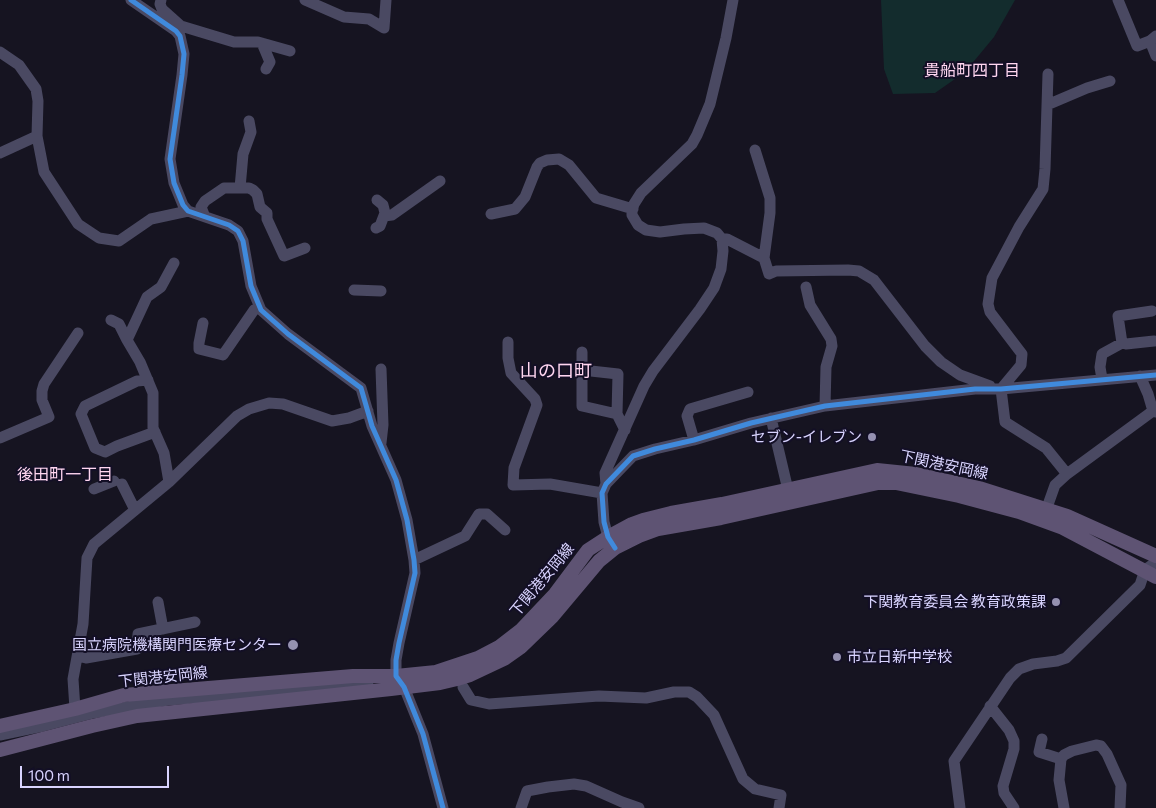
<!DOCTYPE html>
<html>
<head>
<meta charset="utf-8">
<style>
  body { margin:0 }
  #map { position:relative; width:1156px; height:808px; overflow:hidden; background:#161421; font-family:Commissioner,sans-serif }
  canvas { display:block }
  .scale { position:absolute; left:20px; top:766px; width:149px; height:22px; box-sizing:border-box; border:2px solid #d9d4ff; border-top:0; padding-left:6px; font-size:15px; line-height:18px; white-space:nowrap; color:#d9d4ff; -webkit-text-stroke:4px #130f26; paint-order:stroke }
</style>
</head>
<body>
<div id="map">
<canvas width="1156" height="808"></canvas>
<div class="scale">100 m</div>
</div>
<script>
const ctx = document.querySelector('canvas').getContext('2d');
ctx.lineJoin = 'round';
function fillPath(path, color) {
  ctx.fillStyle = color;
  ctx.fill(path, 'evenodd');
}
function poly(rows) {
  const path = new Path2D();
  for (const r of rows) {
    path.moveTo(r[0], r[1]);
    for (let i = 2; i < r.length; i += 2) path.lineTo(r[i], r[i + 1]);
  }
  return path;
}
function stroke(path, color, width, dash) {
  ctx.strokeStyle = color;
  ctx.lineWidth = width;
  ctx.lineCap = dash ? 'butt' : 'round';
  ctx.setLineDash(dash || []);
  ctx.stroke(path);
}
function write(font, color, halo, rows, align = 'center') {
  ctx.font = font + ' Commissioner,"Noto Sans JP",sans-serif';
  ctx.lineWidth = 4;
  ctx.setLineDash([]);
  ctx.textBaseline = 'middle';
  ctx.strokeStyle = halo;
  ctx.fillStyle = color;
  for (const [text, x, y, turn = 0] of rows) {
    ctx.save();
    ctx.translate(x, y);
    ctx.rotate((+turn || 0) * Math.PI / 180);
    ctx.textAlign = isNaN(turn) ? turn : align;
    if (halo) ctx.strokeText(text, 0, 0);
    ctx.fillText(text, 0, 0);
    ctx.restore();
  }
}
fillPath(poly([
  [881,0,1015,0,994,37,965,72,935,93,893,94,884,69]
]), '#132c2d');
stroke(poly([
  [131,0,176,31,180,36,184,54,182,75,170,159,174,183,183,205,188,211,229,225,238,231,243,241,251,286,261,310,288,334,361,388,372,426,396,480,407,520,414,560,415,573,399,643,396,660,396,676,404,687,423,734,443,808],
  [161,0,160,4,162,9,181,26,176,31],
  [305,0,344,17,369,19,384,28],
  [1118,0,1137,46,1150,41,1156,36],
  [181,26,234,42,258,42,290,51],
  [384,28,386,0],
  [1150,41,1156,56],
  [262,43,270,62,266,69],
  [0,52,19,65,36,89,38,101,37,136,44,172,78,224,99,238,119,241,151,219,188,211],
  [1048,74,1045,169,1043,189,1019,227,992,278,988,304,990,312,1022,354,1021,365,1001,389,1005,422,1046,448,1067,474],
  [1047,105,1087,88,1110,81],
  [755,150,770,198,770,213,764,258],
  [0,153,37,136],
  [240,188,243,154,251,132,249,121],
  [491,214,515,209,525,197,537,167,540,163,547,160,559,159,569,165,596,198,633,209],
  [384,216,392,215,440,181],
  [205,217,201,207,205,201,224,188,249,188,253,190,257,194,260,207,267,213,267,219,284,256,305,248],
  [376,228,380,226,385,213,383,205,377,200],
  [722,239,727,239,764,258,769,274,776,271,848,270,859,271,874,280,925,346,941,362,960,375,990,386],
  [806,287,810,305,831,339,832,346,826,367,825,406],
  [354,290,381,291],
  [111,320,119,324,127,340],
  [203,323,199,343,199,349,223,355,254,310,259,307],
  [508,342,508,358,511,373,535,399,537,405,514,468,513,485,550,484,602,493],
  [1122,343,1126,344,1154,341],
  [582,352,582,406,617,414],
  [582,370,618,374,617,414,625,430],
  [1140,376,1148,394,1153,411,1156,412],
  [1102,379,1100,367,1102,354,1122,343,1118,316,1152,311],
  [148,380,137,381,85,406,81,414,95,448,105,452,117,446,155,432],
  [771,418,788,490],
  [0,438,49,417,42,400,42,391,44,384,78,333],
  [694,440,687,416,690,409,748,392],
  [381,443,383,425,381,369],
  [169,482,164,453,153,428,153,393,140,362,127,340,147,297,161,287,174,263],
  [122,484,135,510],
  [606,484,605,473,644,386,653,371,700,309,714,288,721,269,723,251,722,239,717,233,704,228,684,229,660,232,646,230,638,225,632,215,632,211,634,204,641,193,692,144,697,135,710,104,726,38,733,0],
  [94,489,114,481],
  [1044,516,1055,485,1067,474,1153,411],
  [612,544,608,537,604,522,602,493,606,484,633,456,655,449,694,440,751,423,825,406,975,389,1001,389,1156,375],
  [414,560,465,536,479,514,487,514,505,530],
  [158,602,163,629],
  [78,656,86,658,137,649,138,634,195,622],
  [463,687,471,700,489,704,599,696,646,698,674,692,689,692,697,697,714,715,743,779,755,789,781,795,779,808],
  [990,706,1009,730,1014,741,1014,749,1003,786,1004,793,1014,808],
  [75,709,73,679,83,624,87,558,94,544,169,482,237,416,249,409,269,403,283,404,332,421,349,418,368,411],
  [0,735,43,726,93,713,168,700,351,686,369,687],
  [1042,739,1039,752,1061,759],
  [521,808,527,791,548,787,574,784,586,786,622,802,639,808],
  [960,808,954,761,1010,678,1019,669,1033,664,1057,661,1066,658,1140,585,1145,570,1156,562],
  [1064,808,1059,780,1061,759,1064,755,1072,751,1096,745,1101,746,1107,754,1121,785,1120,808]
]), '#4a4962', 11);
stroke(poly([
  [0,726,75,709,124,695,353,676,396,676,436,672,478,658,499,647,521,630,555,594,588,550,608,537,632,524,643,520,671,513,722,504,877,470,916,474,979,488,1067,516,1156,556],
  [0,750,92,726,137,716,391,689,440,683,457,679,470,675,504,659,521,647,552,617,599,561,615,548,639,536,658,529,721,518,878,483,896,483,959,496,1019,512,1063,528,1156,577]
]), '#5e5373', 14);
stroke(poly([
  [131,0,176,31,180,36,184,54,182,75,170,159,174,183,183,205,188,211,229,225,238,231,243,241,251,286,261,310,288,334,361,388,372,426,396,480,407,520,414,560,415,573,399,643,396,660,396,676,404,687,423,734,443,808],
  [615,548,608,537,604,522,602,493,606,484,633,456,655,449,694,440,751,423,825,406,975,389,1001,389,1156,375]
]), '#408adc', 5);
for (const [x, y, r, color] of [
  [872,437,5,"#9591b1"],
  [1056,602,5,"#9591b1"],
  [293,645,6,"#9591b1"],
  [837,657,5,"#9591b1"]
]) {
  const dot = new Path2D();
  dot.arc(x, y, r, 0, 2 * Math.PI);
  ctx.fillStyle = color;
  ctx.fill(dot);
  stroke(dot, '#130f26', 2);
}
write('15px', '#d9d4ff', '#130f26', [
  ["セブン-イレブン",862,437],
  ["下関教育委員会 教育政策課",1046,602],
  ["国立病院機構関門医療センター",282,645],
  ["市立日新中学校",847,657,"left"]
], 'right');
write('15px', '#d9d4ff', '#130f26', [
  ["下関港安岡線",944,465,12],
  ["下関港安岡線",542,580,-50],
  ["下関港安岡線",163,677,-6]
]);
write('16px', '#ffd6f0', '#130f26', [
  ["貴船町四丁目",972,71],
  ["後田町一丁目",65,475]
]);
write('18px', '#ffd6f0', '#130f26', [
  ["山の口町",556,371]
]);
</script>
</body>
</html>
